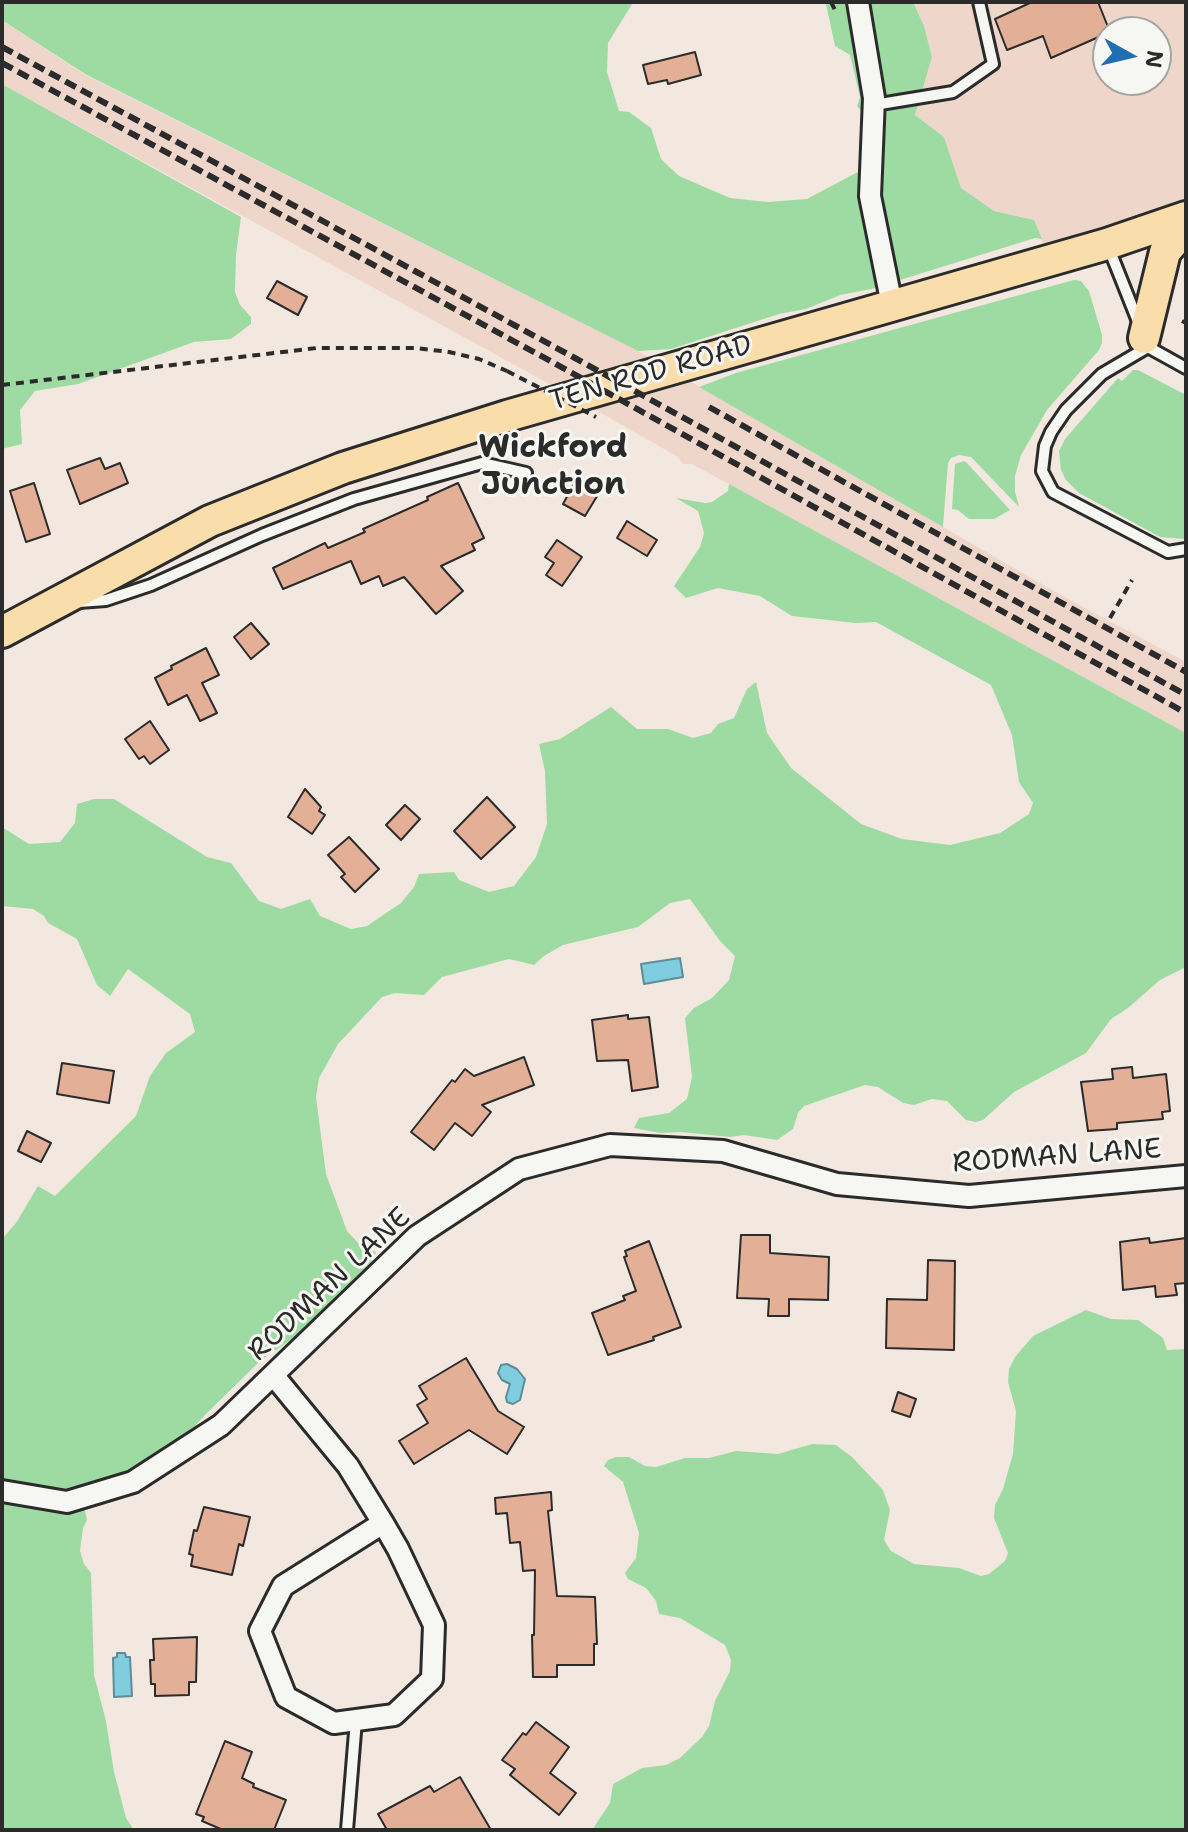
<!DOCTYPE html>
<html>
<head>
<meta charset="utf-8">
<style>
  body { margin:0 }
  #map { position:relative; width:1188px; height:1832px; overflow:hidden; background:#f2e8e0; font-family:"Shantell Sans",sans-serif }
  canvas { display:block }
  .frame { position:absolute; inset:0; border:4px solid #2b2b2b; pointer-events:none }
  .north { position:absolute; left:1092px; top:16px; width:80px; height:80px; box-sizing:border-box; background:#f6f6f2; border:2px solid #a5a5a2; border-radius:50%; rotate:98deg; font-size:22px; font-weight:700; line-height:32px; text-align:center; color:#2b2b2b }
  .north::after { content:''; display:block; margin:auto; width:28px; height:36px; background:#1f6fb2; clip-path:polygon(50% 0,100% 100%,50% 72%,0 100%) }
</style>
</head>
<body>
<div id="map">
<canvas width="1188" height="1832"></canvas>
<div class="frame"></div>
<div class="north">N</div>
</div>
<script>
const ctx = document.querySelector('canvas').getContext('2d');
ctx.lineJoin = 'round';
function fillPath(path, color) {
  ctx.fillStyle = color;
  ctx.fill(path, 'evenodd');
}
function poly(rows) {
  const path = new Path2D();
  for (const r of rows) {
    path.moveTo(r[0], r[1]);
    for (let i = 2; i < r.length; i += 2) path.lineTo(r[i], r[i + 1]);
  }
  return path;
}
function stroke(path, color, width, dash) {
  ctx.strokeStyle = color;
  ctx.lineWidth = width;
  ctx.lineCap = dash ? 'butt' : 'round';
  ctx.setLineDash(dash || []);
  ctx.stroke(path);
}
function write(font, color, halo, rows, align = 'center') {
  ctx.font = font + ' "Shantell Sans",sans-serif';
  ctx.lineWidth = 6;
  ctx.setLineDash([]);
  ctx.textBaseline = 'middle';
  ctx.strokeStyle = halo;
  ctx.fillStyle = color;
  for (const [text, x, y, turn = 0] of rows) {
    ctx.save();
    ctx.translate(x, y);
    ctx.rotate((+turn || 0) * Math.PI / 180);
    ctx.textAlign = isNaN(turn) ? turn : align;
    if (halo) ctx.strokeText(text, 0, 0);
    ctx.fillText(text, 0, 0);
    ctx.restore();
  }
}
fillPath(poly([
  [913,2,1186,2,1186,200,1044,247,1034,220,994,211,979,202,961,188,944,137,915,115,932,57,924,26],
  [1108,32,1156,32,1156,80,1108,80],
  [2,20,85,75,638,351,1061,595,1186,662,1186,733,692,464,683,464,678,457,573,397,2,84]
]), '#eed7ca');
fillPath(poly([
  [2,2,640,2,632,4,608,43,607,72,619,111,629,112,651,128,661,159,679,176,730,198,768,202,807,199,869,166,872,125,857,106,860,97,850,55,835,46,826,4,823,2,913,2,924,26,932,57,915,115,944,137,961,188,994,211,1034,220,1042,239,1035,238,871,289,840,295,806,309,779,314,671,349,638,351,85,74,2,20],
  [2,84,241,217,236,255,235,292,240,305,251,317,251,324,231,339,194,342,78,384,35,391,20,410,22,444,2,449],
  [1074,280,1081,281,1089,291,1102,335,1102,343,1099,350,1047,410,1021,455,1015,476,1015,491,1019,507,971,457,959,455,951,458,948,463,943,527,699,387,736,373],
  [1133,370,1138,370,1186,395,1185,539,1160,537,1079,493,1066,480,1061,470,1059,451,1065,439,1118,378,1122,381],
  [964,461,967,463,1010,510,994,519,969,519,958,510,952,509,955,464],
  [729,484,1186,733,1186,967,1160,980,1128,1008,1111,1019,1086,1053,1014,1092,983,1120,976,1122,966,1120,947,1101,932,1099,914,1105,903,1103,878,1087,865,1085,804,1106,798,1113,793,1129,777,1140,744,1135,730,1137,681,1132,660,1133,634,1128,639,1118,669,1113,687,1099,692,1077,685,1018,694,1008,712,998,729,980,735,956,720,941,690,899,670,903,638,927,563,945,544,956,534,965,509,959,442,977,424,995,395,993,382,997,338,1044,319,1078,316,1097,326,1174,347,1231,361,1246,376,1252,370,1266,307,1329,261,1360,203,1417,179,1445,145,1467,112,1480,85,1485,82,1498,87,1520,83,1528,80,1551,84,1564,91,1573,94,1675,106,1721,114,1772,126,1818,134,1830,2,1830,2,1239,16,1223,38,1186,55,1196,136,1116,150,1076,166,1053,195,1032,190,1014,128,969,110,996,97,985,77,939,48,923,44,916,33,909,2,906,2,827,29,844,60,842,75,823,77,804,94,799,114,799,207,857,231,863,259,901,281,909,310,899,320,916,351,929,367,926,401,903,414,887,419,874,454,872,459,880,489,892,514,886,536,857,547,824,545,771,539,744,560,739,611,707,637,729,668,729,693,738,711,733,718,724,734,718,747,689,756,682,767,733,791,768,861,824,902,839,950,845,1000,833,1029,814,1033,803,1019,782,1012,735,991,685,876,622,856,623,792,616,760,596,718,588,686,598,674,586,700,547,704,533,698,511,676,498,705,503,712,502,728,491],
  [1086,1310,1111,1319,1138,1320,1163,1338,1167,1350,1186,1349,1186,1830,592,1830,610,1803,613,1784,642,1768,666,1765,680,1758,702,1737,709,1726,715,1701,730,1671,731,1660,725,1645,680,1618,659,1614,656,1601,646,1588,628,1579,625,1573,636,1558,639,1533,623,1482,604,1466,608,1460,616,1457,629,1457,645,1466,656,1467,685,1458,709,1458,736,1451,778,1454,812,1444,836,1445,852,1457,883,1490,890,1510,884,1540,891,1551,914,1564,959,1568,981,1576,989,1574,1005,1561,1008,1553,994,1518,995,1505,1003,1489,1013,1454,1016,1411,1008,1382,1009,1369,1015,1357,1033,1336]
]), '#9edba3');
const water = poly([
  [680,958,683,977,644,984,641,964,680,958],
  [507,1364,517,1369,525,1379,520,1400,513,1404,507,1402,506,1397,510,1384,502,1380,498,1373,501,1365,507,1364],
  [117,1653,125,1653,126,1657,130,1657,132,1696,114,1697,113,1658,117,1657,117,1653]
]);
fillPath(water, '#80cddf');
stroke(water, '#5e8c97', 2);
const building = poly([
  [1032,2,1098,2,1110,32,1051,58,1043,36,1007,50,995,19,1032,2],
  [695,52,701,75,668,84,667,80,648,84,643,65,695,52],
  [277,281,307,297,298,315,267,298,277,281],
  [100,458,105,469,120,463,128,483,80,504,67,470,100,458],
  [576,480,599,493,585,516,563,504,576,480],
  [34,483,50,534,26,542,10,491,34,483],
  [458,483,484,538,472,544,475,550,441,566,463,591,436,614,404,577,383,586,379,576,361,584,351,561,283,589,273,568,325,543,328,548,365,532,363,529,428,500,427,497,458,483],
  [627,521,657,540,647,556,617,538,627,521],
  [557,540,582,557,562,586,546,575,554,563,545,557,557,540],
  [251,623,269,644,251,659,234,637,251,623],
  [206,648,219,675,202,683,217,713,200,721,187,695,168,705,155,678,172,669,171,666,206,648],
  [150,721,169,750,150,764,144,756,139,759,125,739,150,721],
  [305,789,321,807,319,811,325,815,312,834,288,817,305,789],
  [487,797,515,827,481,859,454,831,487,797],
  [405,805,420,819,401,840,386,825,405,805],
  [349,837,379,869,355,892,341,877,345,874,328,855,349,837],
  [628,1015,628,1019,649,1017,658,1087,632,1091,628,1060,597,1061,592,1020,628,1015],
  [524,1057,534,1085,482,1105,491,1112,472,1136,455,1123,434,1150,411,1132,452,1080,455,1082,465,1069,474,1076,524,1057],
  [62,1063,114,1071,109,1103,57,1094,62,1063],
  [1132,1067,1133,1078,1166,1074,1170,1111,1162,1112,1163,1119,1117,1123,1117,1129,1088,1131,1081,1082,1113,1079,1112,1069,1132,1067],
  [27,1131,51,1143,41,1162,18,1151,27,1131],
  [741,1235,770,1235,770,1253,829,1257,828,1300,789,1299,789,1316,768,1316,769,1299,737,1298,741,1235],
  [1149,1238,1150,1243,1186,1238,1186,1283,1175,1284,1177,1295,1156,1297,1155,1286,1123,1290,1120,1242,1149,1238],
  [649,1241,681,1327,653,1337,654,1340,608,1355,592,1313,625,1300,623,1296,636,1291,624,1257,627,1256,625,1251,649,1241],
  [928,1260,955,1261,954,1350,886,1348,887,1299,927,1300,928,1260],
  [466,1358,498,1411,524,1427,507,1454,469,1430,414,1464,399,1441,428,1423,417,1405,427,1399,419,1386,466,1358],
  [898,1392,916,1399,910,1417,892,1411,898,1392],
  [551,1492,552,1510,548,1511,557,1596,595,1597,597,1644,594,1644,594,1665,557,1665,557,1677,533,1677,532,1635,534,1635,535,1570,523,1571,520,1542,510,1543,507,1513,496,1514,495,1498,551,1492],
  [204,1507,250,1517,243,1546,239,1544,232,1575,191,1566,193,1555,189,1554,194,1530,197,1531,204,1507],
  [197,1637,196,1682,189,1682,189,1695,155,1696,155,1684,151,1684,150,1660,154,1660,153,1639,197,1637],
  [536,1722,569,1747,550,1773,576,1793,559,1815,510,1775,515,1769,502,1760,523,1733,526,1735,536,1722],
  [225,1741,252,1752,242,1778,254,1784,253,1787,286,1800,274,1830,223,1830,202,1821,204,1817,196,1814,225,1741],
  [460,1777,491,1830,387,1830,378,1814,430,1786,434,1792,460,1777]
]);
fillPath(building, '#e3af97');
stroke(building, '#2b2b2b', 2);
const service = poly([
  [874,105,953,92,993,64,979,2],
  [1108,246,1139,324],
  [1146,343,1148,347,1186,368],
  [1148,347,1102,374,1066,410,1051,432,1045,446,1042,471,1053,492,1168,552,1186,549],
  [79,602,106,600,151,585,262,535,354,499,482,463,526,473],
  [347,1830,356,1720]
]);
const minor = poly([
  [858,2,874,98,870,196,892,305],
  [274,1376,348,1466,383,1523,398,1549,434,1625,432,1679,394,1715,334,1723,286,1697,260,1631,283,1586,383,1523],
  [2,1491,67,1502,133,1482,221,1425,417,1236,519,1169,610,1145,723,1151,837,1184,969,1196,1186,1176]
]);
const primary = poly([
  [1144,338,1165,252,1186,227],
  [2,632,210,521,343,468,507,416,1107,244,1186,217]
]);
stroke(service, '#2b2b2b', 16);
stroke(minor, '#2b2b2b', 26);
stroke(primary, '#2b2b2b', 36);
stroke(poly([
  [831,2,837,14],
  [1182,321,1186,323],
  [2,385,317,348,416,348,449,352,479,359,507,371],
  [1110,618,1132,580]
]), '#2b2b2b', 4, [8, 6]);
stroke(service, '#f6f6f2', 10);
stroke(minor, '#f6f6f2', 20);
stroke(primary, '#f9ddab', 30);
stroke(poly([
  [2,47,575,358,1186,695],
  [2,63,554,363,1186,713],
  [709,407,1186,672]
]), '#2b2b2b', 6, [12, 6]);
stroke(poly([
  [507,371,596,417]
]), '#2b2b2b', 4, [8, 6]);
write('28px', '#2b2b2b', '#f6f6f2', [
  ["TEN ROD ROAD",651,374,-16],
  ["RODMAN LANE",1057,1157,-4],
  ["RODMAN LANE",330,1285,-43]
]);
write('bold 32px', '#2b2b2b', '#f6f6f2', [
  ["Wickford",553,449],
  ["Junction",553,486]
]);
</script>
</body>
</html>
